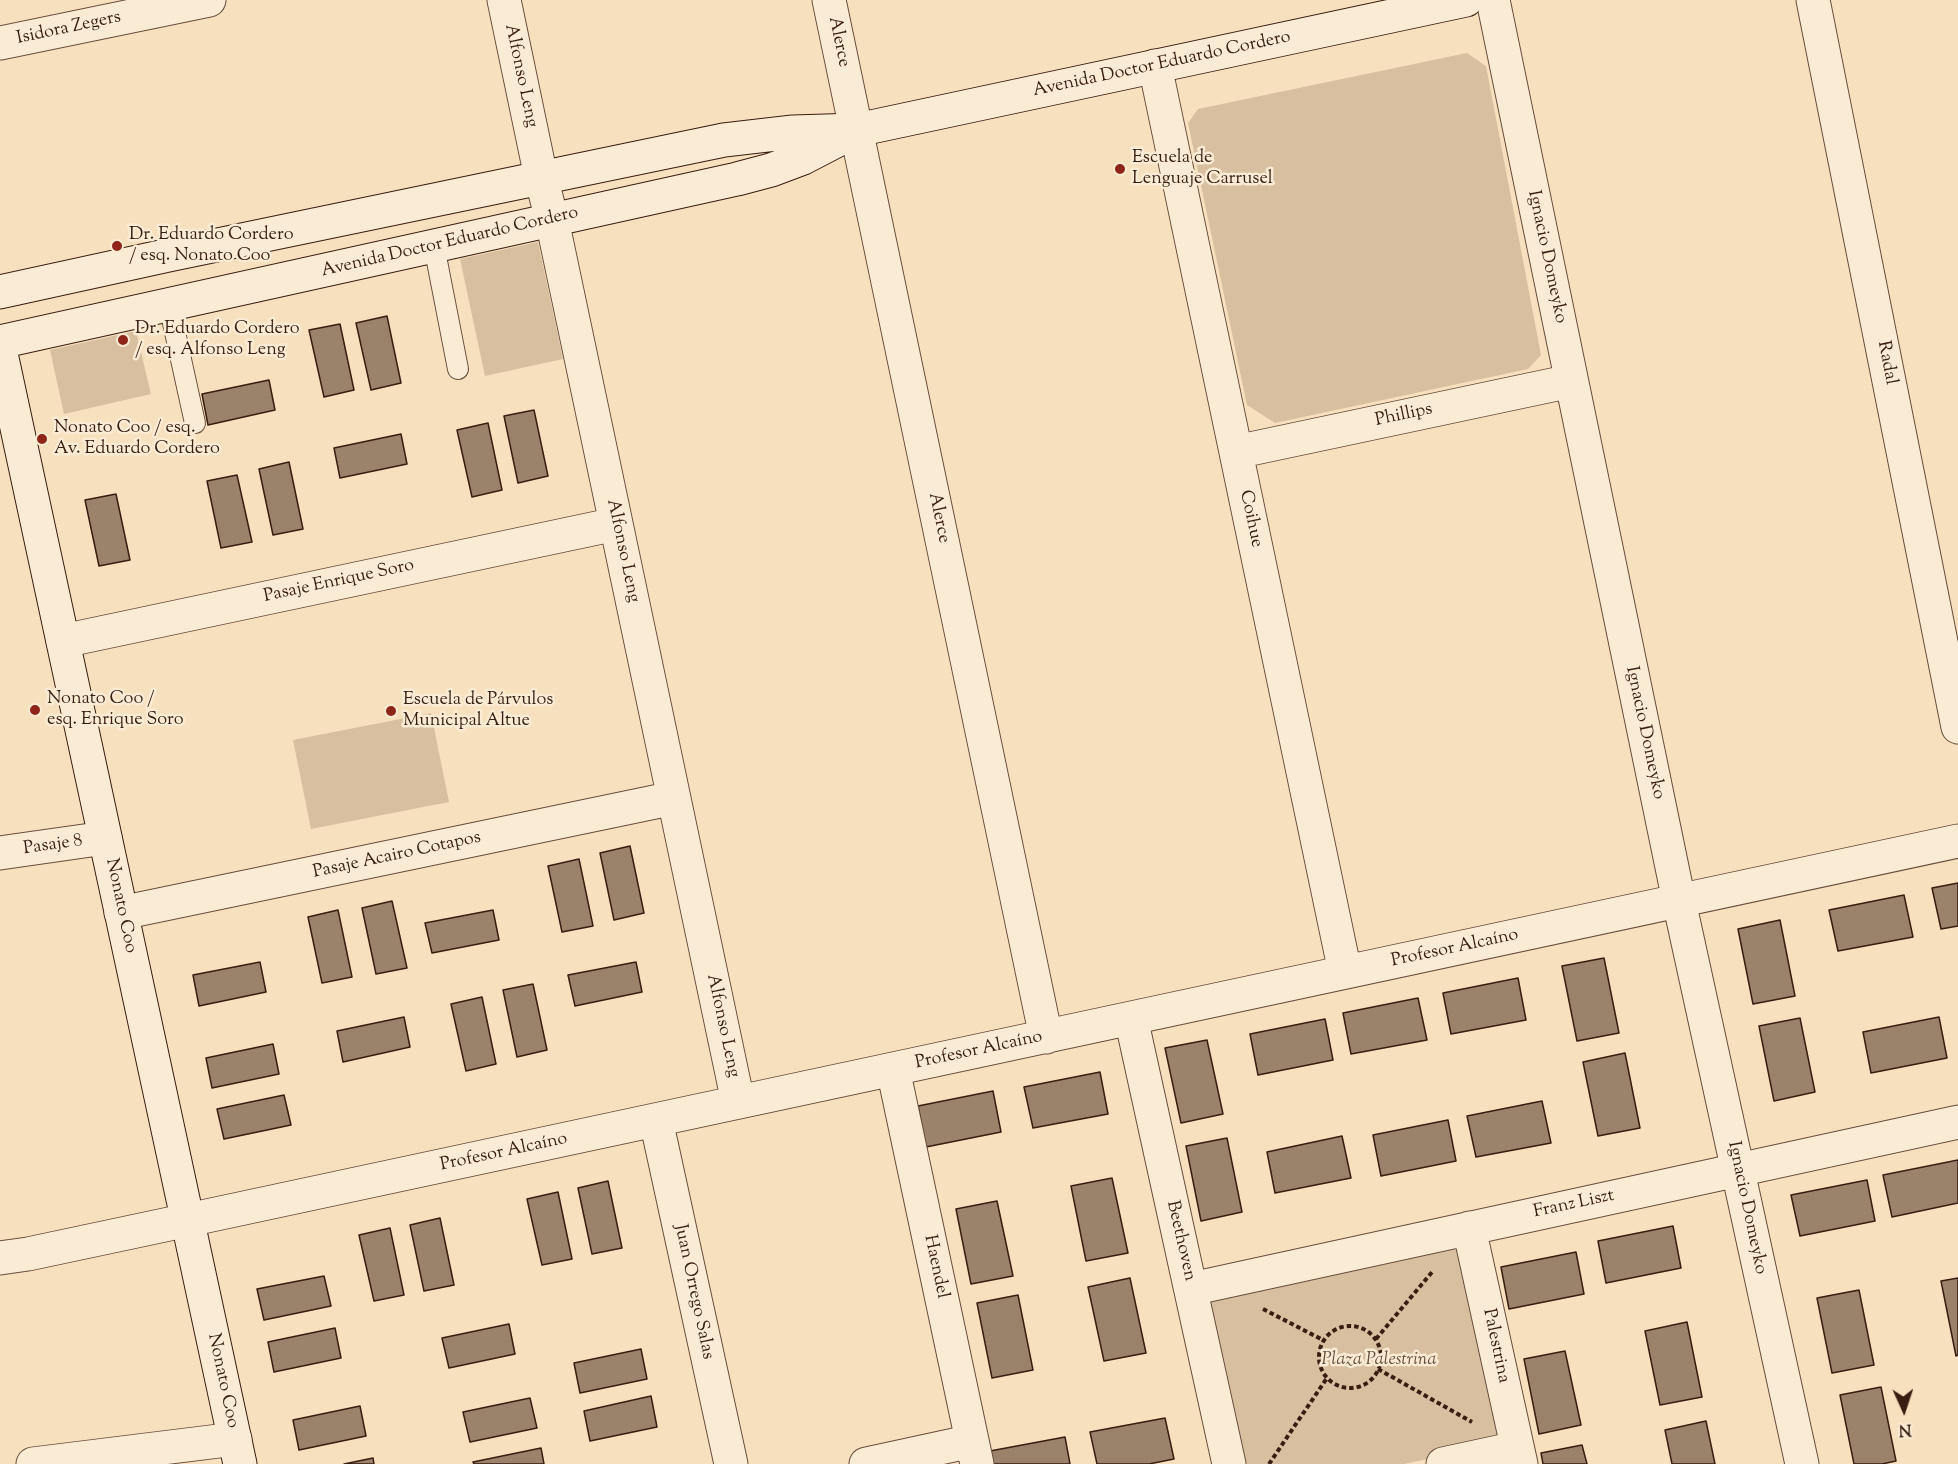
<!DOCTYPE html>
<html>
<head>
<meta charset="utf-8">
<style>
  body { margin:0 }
  #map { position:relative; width:1958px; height:1464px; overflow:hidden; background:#f7e0bd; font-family:"Sorts Mill Goudy",serif }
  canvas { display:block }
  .north { position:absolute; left:1874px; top:1380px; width:60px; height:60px; -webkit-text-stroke:4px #faebd4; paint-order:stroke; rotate:177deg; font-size:16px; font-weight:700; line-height:24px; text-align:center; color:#381d11 }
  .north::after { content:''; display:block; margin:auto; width:21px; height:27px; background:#381d11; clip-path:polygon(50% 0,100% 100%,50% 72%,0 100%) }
</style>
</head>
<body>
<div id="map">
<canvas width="1958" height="1464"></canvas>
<div class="north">N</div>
</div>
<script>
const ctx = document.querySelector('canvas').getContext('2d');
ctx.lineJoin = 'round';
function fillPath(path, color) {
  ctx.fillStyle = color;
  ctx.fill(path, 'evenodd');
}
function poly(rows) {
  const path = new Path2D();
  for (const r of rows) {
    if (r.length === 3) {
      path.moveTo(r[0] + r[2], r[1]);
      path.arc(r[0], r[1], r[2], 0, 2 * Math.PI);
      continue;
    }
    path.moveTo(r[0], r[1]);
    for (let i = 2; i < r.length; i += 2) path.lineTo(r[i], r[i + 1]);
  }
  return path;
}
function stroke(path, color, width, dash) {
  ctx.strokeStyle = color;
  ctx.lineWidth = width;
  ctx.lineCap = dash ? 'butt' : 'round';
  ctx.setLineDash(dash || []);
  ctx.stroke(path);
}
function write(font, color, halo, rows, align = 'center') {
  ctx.font = font + ' "Sorts Mill Goudy",serif';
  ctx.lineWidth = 5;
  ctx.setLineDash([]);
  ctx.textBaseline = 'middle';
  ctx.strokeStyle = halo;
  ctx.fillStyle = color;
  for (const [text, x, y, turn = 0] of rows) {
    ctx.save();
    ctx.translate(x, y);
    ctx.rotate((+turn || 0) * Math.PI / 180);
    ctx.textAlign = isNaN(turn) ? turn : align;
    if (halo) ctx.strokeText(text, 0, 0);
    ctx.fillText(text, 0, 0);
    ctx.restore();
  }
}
fillPath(poly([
  [1467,53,1486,66,1541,355,1528,369,1275,423,1247,405,1188,123,1198,109],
  [538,242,563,359,485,376,460,259],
  [136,331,151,394,64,414,50,350],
  [431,713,449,802,311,829,293,740],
  [1448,1243,1461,1255,1500,1436,1489,1446,1404,1464,1238,1464,1204,1305,1216,1291]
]), '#d7bfa0');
const building = poly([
  [387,316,401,383,371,390,356,323,387,316],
  [340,324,354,390,324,397,309,330,340,324],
  [269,380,275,410,208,425,202,394,269,380],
  [534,410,548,476,518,483,504,416,534,410],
  [488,423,502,490,472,497,457,430,488,423],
  [401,434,407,464,340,478,334,448,401,434],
  [289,462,303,529,273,535,259,469,289,462],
  [237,475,252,542,221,548,207,481,237,475],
  [116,494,130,560,99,566,85,500,116,494],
  [630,846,644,913,614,920,600,853,630,846],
  [579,859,593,926,562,932,548,866,579,859],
  [1958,883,1958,926,1941,929,1932,888,1958,883],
  [1904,895,1913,937,1838,951,1829,910,1904,895],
  [392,901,407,968,376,974,362,908,392,901],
  [338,910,352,977,322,983,308,917,338,910],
  [493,910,499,940,432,953,425,923,493,910],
  [1780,920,1795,996,1753,1004,1738,929,1780,920],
  [1604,958,1619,1033,1577,1041,1562,966,1604,958],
  [260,962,266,992,199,1006,193,975,260,962],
  [636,962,642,992,575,1006,568,975,636,962],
  [1518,978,1526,1020,1451,1034,1443,993,1518,978],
  [533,984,547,1050,517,1057,503,990,533,984],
  [482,997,496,1064,466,1071,451,1004,482,997],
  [1418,998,1427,1040,1351,1054,1343,1013,1418,998],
  [404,1017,410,1047,343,1062,337,1031,404,1017],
  [1939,1017,1947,1058,1871,1073,1863,1032,1939,1017],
  [1800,1018,1815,1092,1774,1101,1759,1026,1800,1018],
  [1325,1019,1333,1060,1258,1075,1250,1034,1325,1019],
  [1207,1040,1223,1114,1181,1123,1165,1048,1207,1040],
  [273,1044,279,1074,212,1088,206,1058,273,1044],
  [1625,1053,1640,1128,1598,1136,1583,1062,1625,1053],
  [1100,1072,1108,1114,1033,1128,1024,1087,1100,1072],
  [993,1091,1001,1132,926,1147,918,1106,993,1091],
  [284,1095,291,1125,224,1139,217,1109,284,1095],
  [1542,1101,1551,1143,1476,1157,1467,1116,1542,1101],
  [1448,1120,1456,1161,1381,1176,1373,1135,1448,1120],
  [1342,1136,1351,1178,1275,1193,1267,1152,1342,1136],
  [1227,1138,1242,1212,1201,1221,1186,1146,1227,1138],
  [1958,1160,1958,1203,1892,1217,1883,1175,1958,1160],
  [1112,1178,1128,1253,1086,1261,1071,1186,1112,1178],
  [1867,1180,1875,1221,1800,1236,1791,1195,1867,1180],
  [608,1181,622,1248,592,1254,578,1188,608,1181],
  [558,1192,572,1259,542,1265,527,1199,558,1192],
  [997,1201,1013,1276,971,1284,956,1209,997,1201],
  [440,1218,454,1285,424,1291,410,1225,440,1218],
  [1673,1226,1681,1268,1606,1283,1598,1241,1673,1226],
  [390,1228,404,1295,374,1301,359,1235,390,1228],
  [1576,1252,1584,1294,1509,1309,1501,1267,1576,1252],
  [324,1276,331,1306,264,1320,257,1289,324,1276],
  [1130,1278,1146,1353,1104,1361,1088,1287,1130,1278],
  [1958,1278,1958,1355,1956,1356,1941,1281,1958,1278],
  [1859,1290,1874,1365,1832,1373,1817,1298,1859,1290],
  [1018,1295,1033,1370,992,1378,977,1303,1018,1295],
  [1687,1322,1702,1397,1660,1405,1645,1331,1687,1322],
  [509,1324,515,1354,449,1368,442,1338,509,1324],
  [335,1328,341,1358,274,1372,268,1342,335,1328],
  [641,1349,647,1379,580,1393,574,1363,641,1349],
  [1565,1351,1581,1425,1539,1434,1524,1359,1565,1351],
  [1881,1387,1896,1461,1882,1464,1854,1464,1840,1395,1881,1387],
  [651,1396,657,1427,590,1441,584,1411,651,1396],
  [530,1398,537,1428,470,1442,463,1412,530,1398],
  [360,1406,366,1436,299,1450,293,1420,360,1406],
  [1165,1418,1174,1459,1149,1464,1097,1464,1090,1432,1165,1418],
  [1706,1421,1715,1464,1672,1464,1665,1430,1706,1421],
  [1065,1437,1070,1464,992,1464,990,1451,1065,1437],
  [1582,1445,1587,1464,1543,1464,1541,1453,1582,1445],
  [541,1448,544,1464,474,1464,473,1462,541,1448],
  [373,1458,374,1464,344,1464,373,1458]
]);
fillPath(building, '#9b826a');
stroke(building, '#381d11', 1.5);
const lane = poly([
  [434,246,458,369],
  [169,305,195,423]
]);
const street = poly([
  [504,0,541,177,552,220,738,1102],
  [829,0,1046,1037],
  [1493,0,1679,901,1802,1464],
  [1813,0,1958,727],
  [0,43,209,0],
  [1155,66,1345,972],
  [1236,452,1571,381],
  [63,641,616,524],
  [0,853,105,838],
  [121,913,674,798],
  [1131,1018,1229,1464],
  [893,1069,977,1464],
  [656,1120,731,1464],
  [1469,1228,1521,1464],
  [0,1258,28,1254,188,1220,1958,841],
  [1191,1289,1958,1122],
  [33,1464,235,1439],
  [866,1464,972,1441],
  [1443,1464,1517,1448]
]);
const secondary = poly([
  [0,292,169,255,724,140,793,132,857,130,1466,0],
  [0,342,737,179,771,170,803,158,853,132],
  [0,349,240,1464]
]);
stroke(lane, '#684e3c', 22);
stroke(street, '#684e3c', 35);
stroke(secondary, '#381d11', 35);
stroke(poly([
  [1263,1309,1323,1340],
  [1350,1357,31],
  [1376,1339,1433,1271],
  [1378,1369,1472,1422],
  [1269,1464,1327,1378]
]), '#381d11', 4, [4.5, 3]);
stroke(lane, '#faebd4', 20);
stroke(street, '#faebd4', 33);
stroke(secondary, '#faebd4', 33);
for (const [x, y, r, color] of [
  [1120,169,6,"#8f2418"],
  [117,246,6,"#8f2418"],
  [123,340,6,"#8f2418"],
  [42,439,6,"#8f2418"],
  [35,710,6,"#8f2418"],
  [391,711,6,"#8f2418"]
]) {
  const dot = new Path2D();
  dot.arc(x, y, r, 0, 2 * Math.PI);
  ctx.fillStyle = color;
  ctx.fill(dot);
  stroke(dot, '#faebd4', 2);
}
write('18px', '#381d11', '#faebd4', [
  ["Isidora Zegers",69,29,-12],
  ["Alerce",838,42,78],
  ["Avenida Doctor Eduardo Cordero",1162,65,-12],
  ["Alfonso Leng",520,76,78],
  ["Avenida Doctor Eduardo Cordero",450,243,-13],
  ["Ignacio Domeyko",1546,257,78],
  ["Radal",1886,363,79],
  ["Phillips",1404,416,-12],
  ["Alerce",938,518,78],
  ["Coihue",1250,519,78],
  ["Alfonso Leng",622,551,78],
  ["Pasaje Enrique Soro",339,582,-12],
  ["Ignacio Domeyko",1644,733,78],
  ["Pasaje 8",53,846,-8],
  ["Pasaje Acairo Cotapos",397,856,-12],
  ["Nonato Coo",120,906,78],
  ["Profesor Alcaíno",1455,949,-12],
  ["Alfonso Leng",722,1026,78],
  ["Profesor Alcaíno",979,1051,-12],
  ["Profesor Alcaíno",504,1153,-12],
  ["Franz Liszt",1574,1205,-12],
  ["Ignacio Domeyko",1746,1208,78],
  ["Beethoven",1180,1241,77],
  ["Haendel",935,1267,78],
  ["Juan Orrego Salas",693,1292,78],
  ["Palestrina",1495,1346,78],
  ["Nonato Coo",222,1381,78]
]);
write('18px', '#381d11', '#faebd4', [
  ["Escuela de",1132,159],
  ["Lenguaje Carrusel",1132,180],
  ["Dr. Eduardo Cordero",129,236],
  ["/ esq. Nonato Coo",129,257],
  ["Dr. Eduardo Cordero",135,330],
  ["/ esq. Alfonso Leng",135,351],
  ["Nonato Coo / esq.",54,429],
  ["Av. Eduardo Cordero",54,450],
  ["Nonato Coo /",47,700],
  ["esq. Enrique Soro",47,721],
  ["Escuela de Párvulos",403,701],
  ["Municipal Altue",403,722]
], 'left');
write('italic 18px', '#684e3c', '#faebd4', [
  ["Plaza Palestrina",1379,1361]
]);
</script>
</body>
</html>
